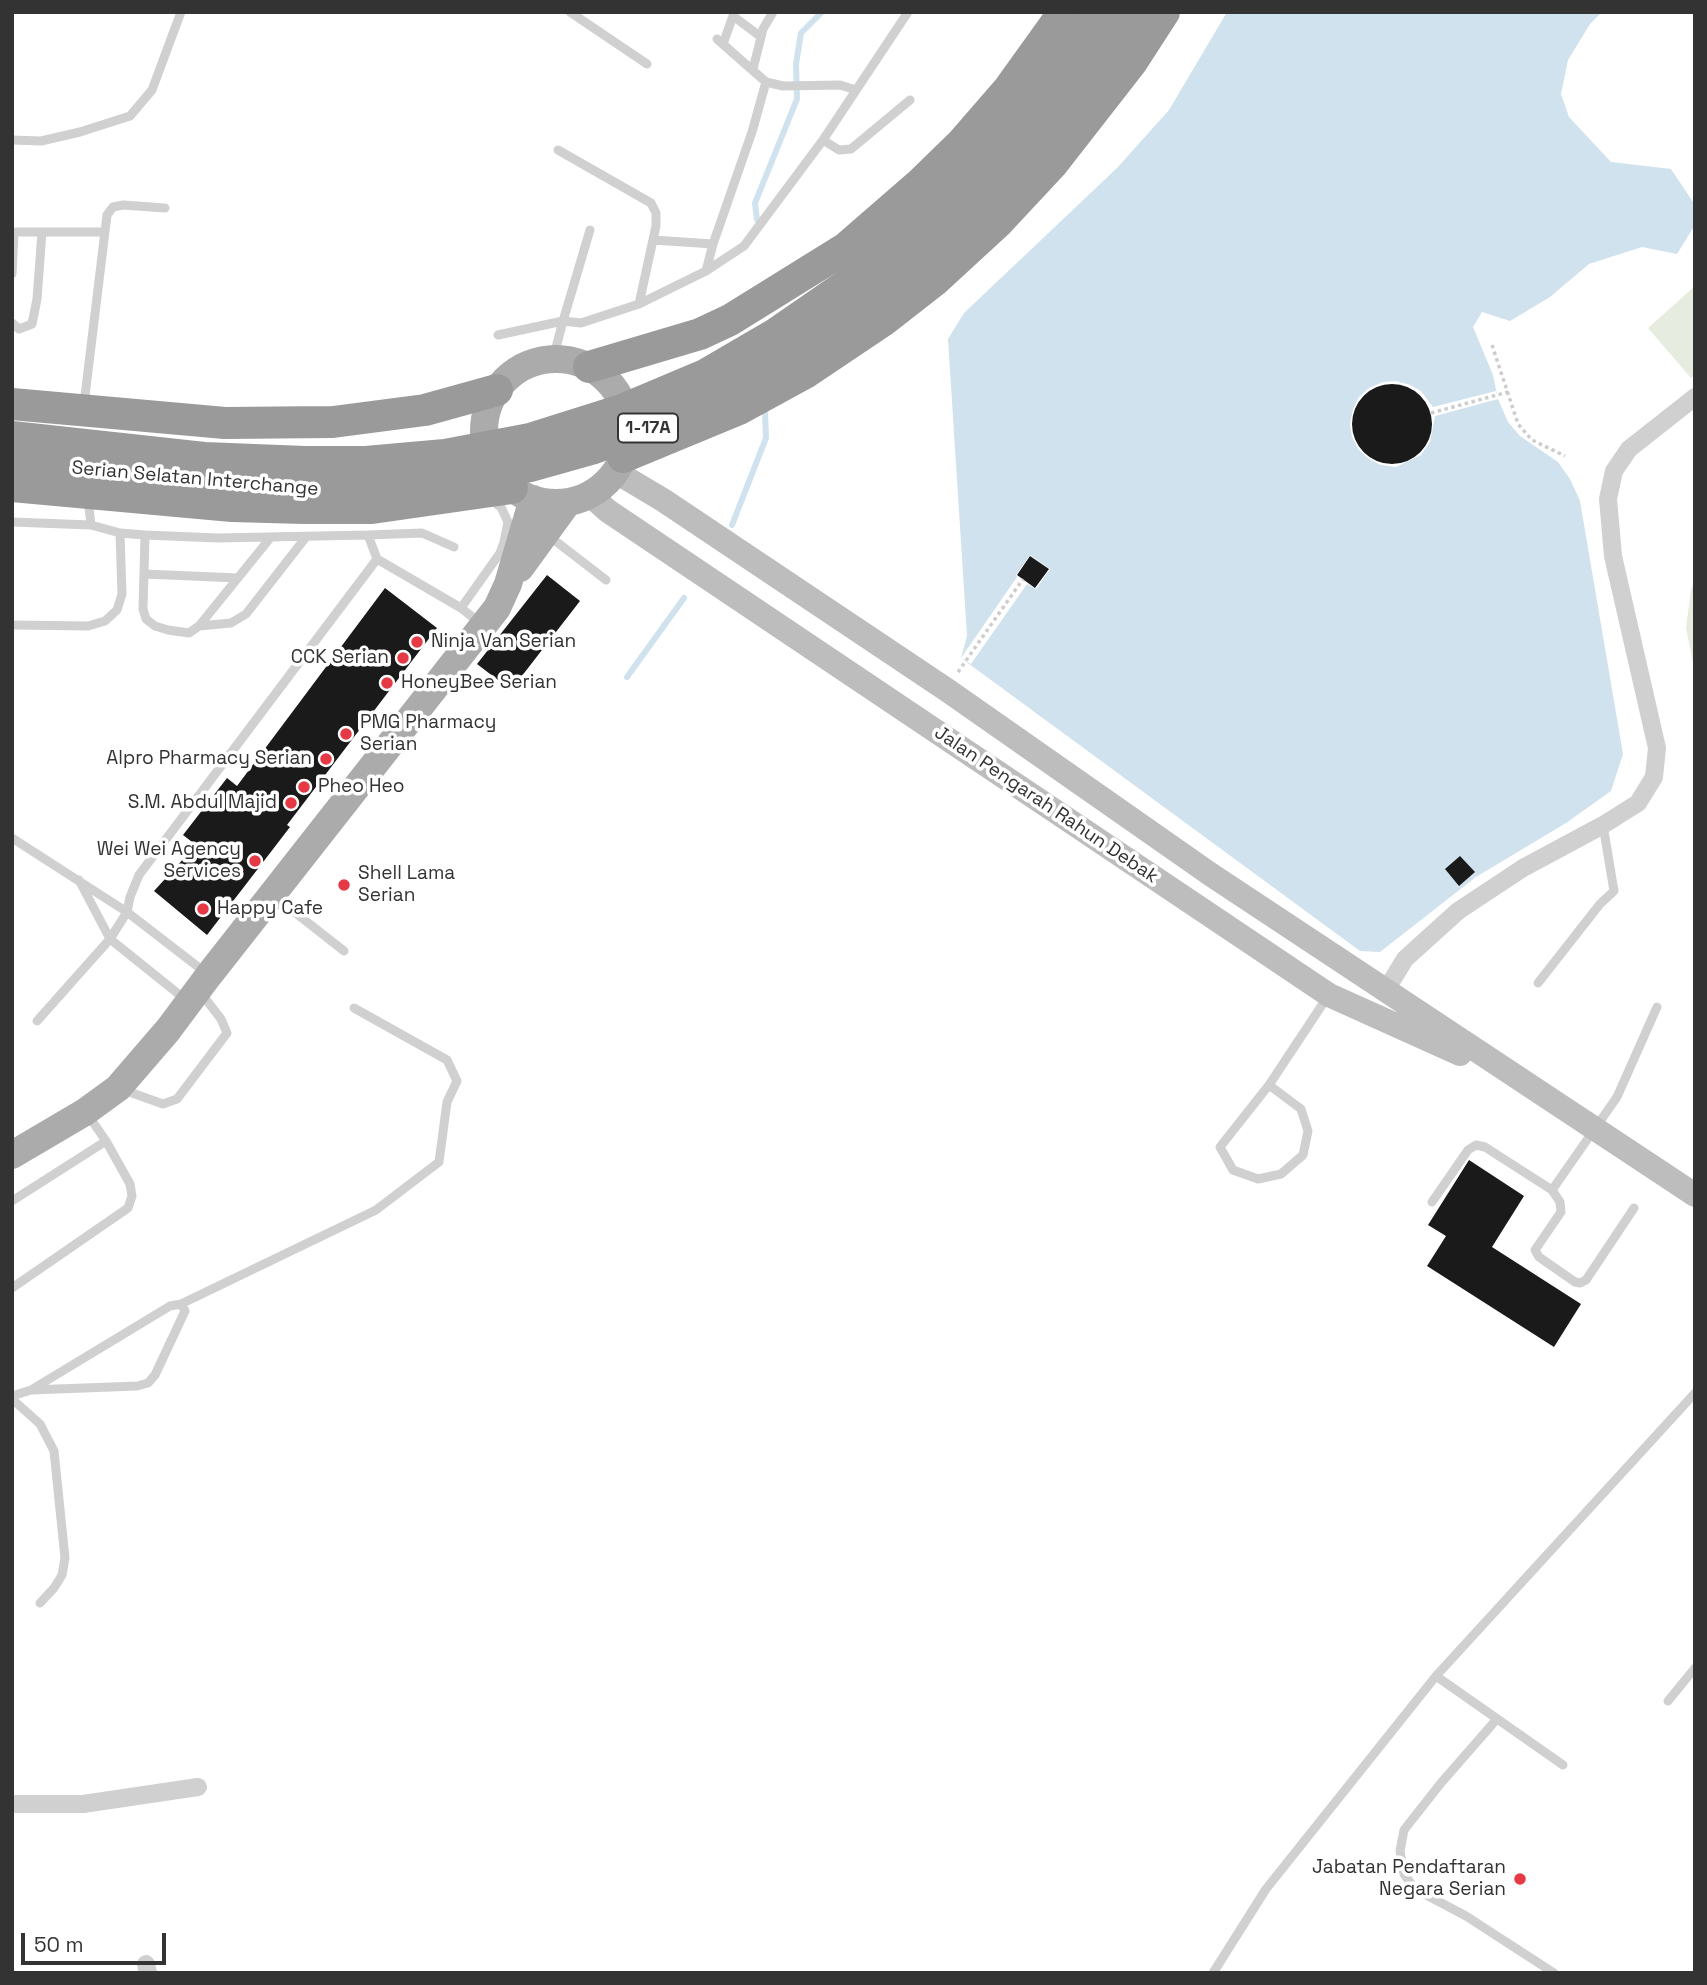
<!DOCTYPE html>
<html>
<head>
<meta charset="utf-8">
<style>
  body { margin:0 }
  #map { position:relative; width:1707px; height:1985px; overflow:hidden; background:#fff; font-family:"Space Grotesk",sans-serif }
  canvas { display:block }
  .frame { position:absolute; inset:0; border:14px solid #333; pointer-events:none }
  .scale { position:absolute; left:21px; top:1933px; width:145px; height:32px; box-sizing:border-box; border:4px solid #333; border-top:0; padding-left:9px; font-size:21px; line-height:24px; white-space:nowrap; color:#333; -webkit-text-stroke:5px #fff; paint-order:stroke }
</style>
</head>
<body>
<div id="map">
<canvas width="1707" height="1985"></canvas>
<div class="frame"></div>
<div class="scale">50 m</div>
</div>
<script>
const ctx = document.querySelector('canvas').getContext('2d');
ctx.lineJoin = 'round';
function fillPath(path, color) {
  ctx.fillStyle = color;
  ctx.fill(path, 'evenodd');
}
function poly(rows) {
  const path = new Path2D();
  for (const r of rows) {
    if (r.length === 3) {
      path.moveTo(r[0] + r[2], r[1]);
      path.arc(r[0], r[1], r[2], 0, 2 * Math.PI);
      continue;
    }
    path.moveTo(r[0], r[1]);
    for (let i = 2; i < r.length; i += 2) path.lineTo(r[i], r[i + 1]);
  }
  return path;
}
function stroke(path, color, width, dash) {
  ctx.strokeStyle = color;
  ctx.lineWidth = width;
  ctx.lineCap = dash ? 'butt' : 'round';
  ctx.setLineDash(dash || []);
  ctx.stroke(path);
}
function write(font, color, halo, rows, align = 'center') {
  ctx.font = font + ' "Space Grotesk",sans-serif';
  ctx.lineWidth = 7;
  ctx.setLineDash([]);
  ctx.textBaseline = 'middle';
  ctx.strokeStyle = halo;
  ctx.fillStyle = color;
  for (const [text, x, y, turn = 0] of rows) {
    ctx.save();
    ctx.translate(x, y);
    ctx.rotate((+turn || 0) * Math.PI / 180);
    ctx.textAlign = isNaN(turn) ? turn : align;
    if (halo) ctx.strokeText(text, 0, 0);
    ctx.fillText(text, 0, 0);
    ctx.restore();
  }
}
fillPath(poly([
  [1695,286,1695,374,1691,378,1648,328],
  [1695,579,1695,672,1686,628,1691,590]
]), '#e6ecdf');
fillPath(poly([
  [1227,12,1602,12,1590,24,1568,60,1561,94,1569,117,1611,162,1671,169,1695,205,1695,225,1677,254,1642,247,1589,264,1550,297,1510,321,1482,312,1473,327,1493,375,1498,399,1508,422,1520,436,1558,462,1570,479,1580,501,1623,754,1611,791,1566,823,1476,877,1380,952,1360,951,961,658,967,636,948,339,964,313,1117,168,1169,110]
]), '#cfe2ee');
fillPath(poly([
  [1396,381,1410,385,1421,391,1433,407,1496,391,1498,399,1435,416,1430,442,1421,455,1396,467,1381,465,1369,459,1359,450,1352,437,1350,424,1353,409,1359,397,1369,388,1383,382],
  [1030,555,1050,569,1036,589,1027,584,971,664,961,658,1017,577,1016,575]
]), '#fff');
stroke(poly([
  [757,220,755,203,797,99,796,64,801,33,822,12],
  [732,525,766,438,765,412],
  [627,677,684,598]
]), '#cfe2ee', 6);
fillPath(poly([
  [1392,424,40],
  [1030,556,1049,569,1035,588,1017,575],
  [547,575,580,601,511,690,477,664],
  [385,588,437,628,287,825,290,827,207,935,154,891,196,845,183,835,227,778,237,786],
  [1460,856,1475,872,1459,886,1445,869],
  [1469,1160,1524,1196,1492,1247,1581,1304,1554,1347,1427,1266,1446,1236,1428,1225]
]), '#1a1a1a');
stroke(poly([
  [1492,345,1518,424,1532,440,1565,456],
  [1431,413,1508,392],
  [958,672,1023,579]
]), '#cdcdcd', 3.5, [3.5, 3.5]);
stroke(poly([
  [570,12,647,64],
  [733,16,761,37],
  [723,44,734,13],
  [753,69,763,29,773,12],
  [766,82,783,86,840,85,856,90],
  [12,140,41,141,80,132,130,116,152,90,181,12],
  [823,140,839,150,851,149,910,100],
  [558,150,651,203,656,213,656,226,639,304],
  [653,240,713,244],
  [706,271,713,244,752,132,766,82,717,39],
  [12,274,14,234,16,232,103,232],
  [12,323,19,329,32,324,37,299,42,232],
  [498,335,563,321,590,230],
  [553,359,563,321,581,323,639,304,706,271,744,246,823,140,908,12],
  [84,404,107,215,113,207,123,205,165,208],
  [88,499,91,525],
  [12,522,91,525,120,533,145,535,218,538,368,535,377,559,461,608,480,623],
  [145,535,143,609,146,619,155,626,168,630,189,633,199,626,271,537],
  [368,535,422,533,454,547],
  [549,536,606,580],
  [144,574,238,578],
  [461,608,500,553,504,542,508,522,501,507,491,500],
  [12,625,88,626,105,621,117,610,122,594,120,533],
  [199,626,231,623,246,614,306,537],
  [12,838,127,912,206,973],
  [79,880,110,939,186,1000],
  [274,896,344,951],
  [1538,983,1600,904,1614,891,1603,825],
  [37,1021,110,939,127,912,130,897,139,875,377,559],
  [1269,1085,1301,1109,1308,1131,1303,1155,1281,1174,1258,1179,1233,1170,1220,1147,1269,1085,1328,996],
  [121,1089,163,1104,177,1099,227,1033,221,1019,201,993],
  [1552,1190,1617,1097,1657,1007],
  [12,1201,106,1141],
  [1432,1202,1468,1150,1476,1145,1485,1147,1552,1190,1560,1202,1561,1212,1535,1250,1539,1257,1575,1282,1580,1283,1586,1280,1634,1208],
  [12,1288,128,1208,132,1196,130,1184,106,1141,88,1115],
  [181,1304,376,1210,439,1162,447,1102,457,1081,447,1060,354,1008],
  [12,1396,31,1390,170,1306,181,1304,185,1311,155,1375,148,1383,137,1386,31,1390],
  [12,1399,40,1424,54,1451,65,1558,62,1575,54,1588,40,1603],
  [1436,1676,1563,1765],
  [1668,1701,1695,1668],
  [1496,1720,1441,1783,1404,1830,1400,1851,1404,1874,1415,1889,1466,1916,1554,1973],
  [1213,1973,1266,1889,1436,1676,1695,1393]
]), '#d0d0d0', 9);
stroke(poly([
  [1386,990,1405,959,1458,911,1523,868,1603,825,1638,803,1654,777,1657,748,1613,556,1608,499,1614,471,1629,449,1695,397],
  [12,1804,83,1804,198,1787],
  [146,1964,148,1973]
]), '#d0d0d0', 18);
stroke(poly([
  [616,472,663,500,947,690,1210,874,1695,1195],
  [590,495,608,511,1329,995,1460,1054]
]), '#bdbdbd', 24);
stroke(poly([
  [556,431,72],
  [520,568,568,502],
  [12,1155,85,1112,118,1088,168,1030,209,975,497,608,508,584,533,499]
]), '#ababab', 28);
stroke(poly([
  [589,367,700,334,730,320,846,248,922,182,962,143,1008,90,1064,12],
  [12,404,225,423,333,422,425,410,497,390],
  [623,457,739,409,805,373,884,320,934,281,997,223,1053,163,1131,63,1164,12],
  [12,486,232,506,304,508,372,508,512,488]
]), '#9a9a9a', 32);
stroke(poly([
  [12,437,204,458,305,462,366,462,445,455,530,439,622,410,705,375,777,333,845,286,897,244,955,191,1001,141,1048,84,1095,12],
  [12,463,269,489,342,490,405,486,469,478,530,466,594,448,675,418,739,387,806,347,867,303,924,257,976,209,1070,100,1128,12]
]), '#9a9a9a', 32);
for (const [x, y, r, color] of [
  [417,642,7,"#e63946"],
  [403,658,7,"#e63946"],
  [387,683,7,"#e63946"],
  [346,734,7,"#e63946"],
  [326,759,7,"#e63946"],
  [304,787,7,"#e63946"],
  [291,803,7,"#e63946"],
  [255,861,7,"#e63946"],
  [344,885,7,"#e63946"],
  [203,909,7,"#e63946"],
  [1520,1879,7,"#e63946"]
]) {
  const dot = new Path2D();
  dot.arc(x, y, r, 0, 2 * Math.PI);
  ctx.fillStyle = color;
  ctx.fill(dot);
  stroke(dot, '#fff', 2.5);
}
for (const [x, y, w] of [
  [648,428,60]
]) {
  const box = new Path2D();
  box.roundRect(x - w / 2, y - 14.5, w, 29, 5);
  ctx.fillStyle = '#fff';
  ctx.fill(box);
  stroke(box, '#333', 2);
}
write('bold 18px', '#333', null, [
  ["1-17A",648,428]
]);
write('19px', '#333', '#fff', [
  ["Serian Selatan Interchange",195,479,5],
  ["Jalan Pengarah Rahun Debak",1046,805,34]
]);
write('19px', '#333', '#fff', [
  ["Ninja Van Serian",431,642],
  ["CCK Serian",389,658,"right"],
  ["HoneyBee Serian",401,683],
  ["PMG Pharmacy",360,723],
  ["Serian",360,745],
  ["Alpro Pharmacy Serian",312,759,"right"],
  ["Pheo Heo",318,787],
  ["S.M. Abdul Majid",277,803,"right"],
  ["Wei Wei Agency",241,850,"right"],
  ["Services",241,872,"right"],
  ["Shell Lama",358,874],
  ["Serian",358,896],
  ["Happy Cafe",217,909],
  ["Jabatan Pendaftaran",1506,1868,"right"],
  ["Negara Serian",1506,1890,"right"]
], 'left');
</script>
</body>
</html>
